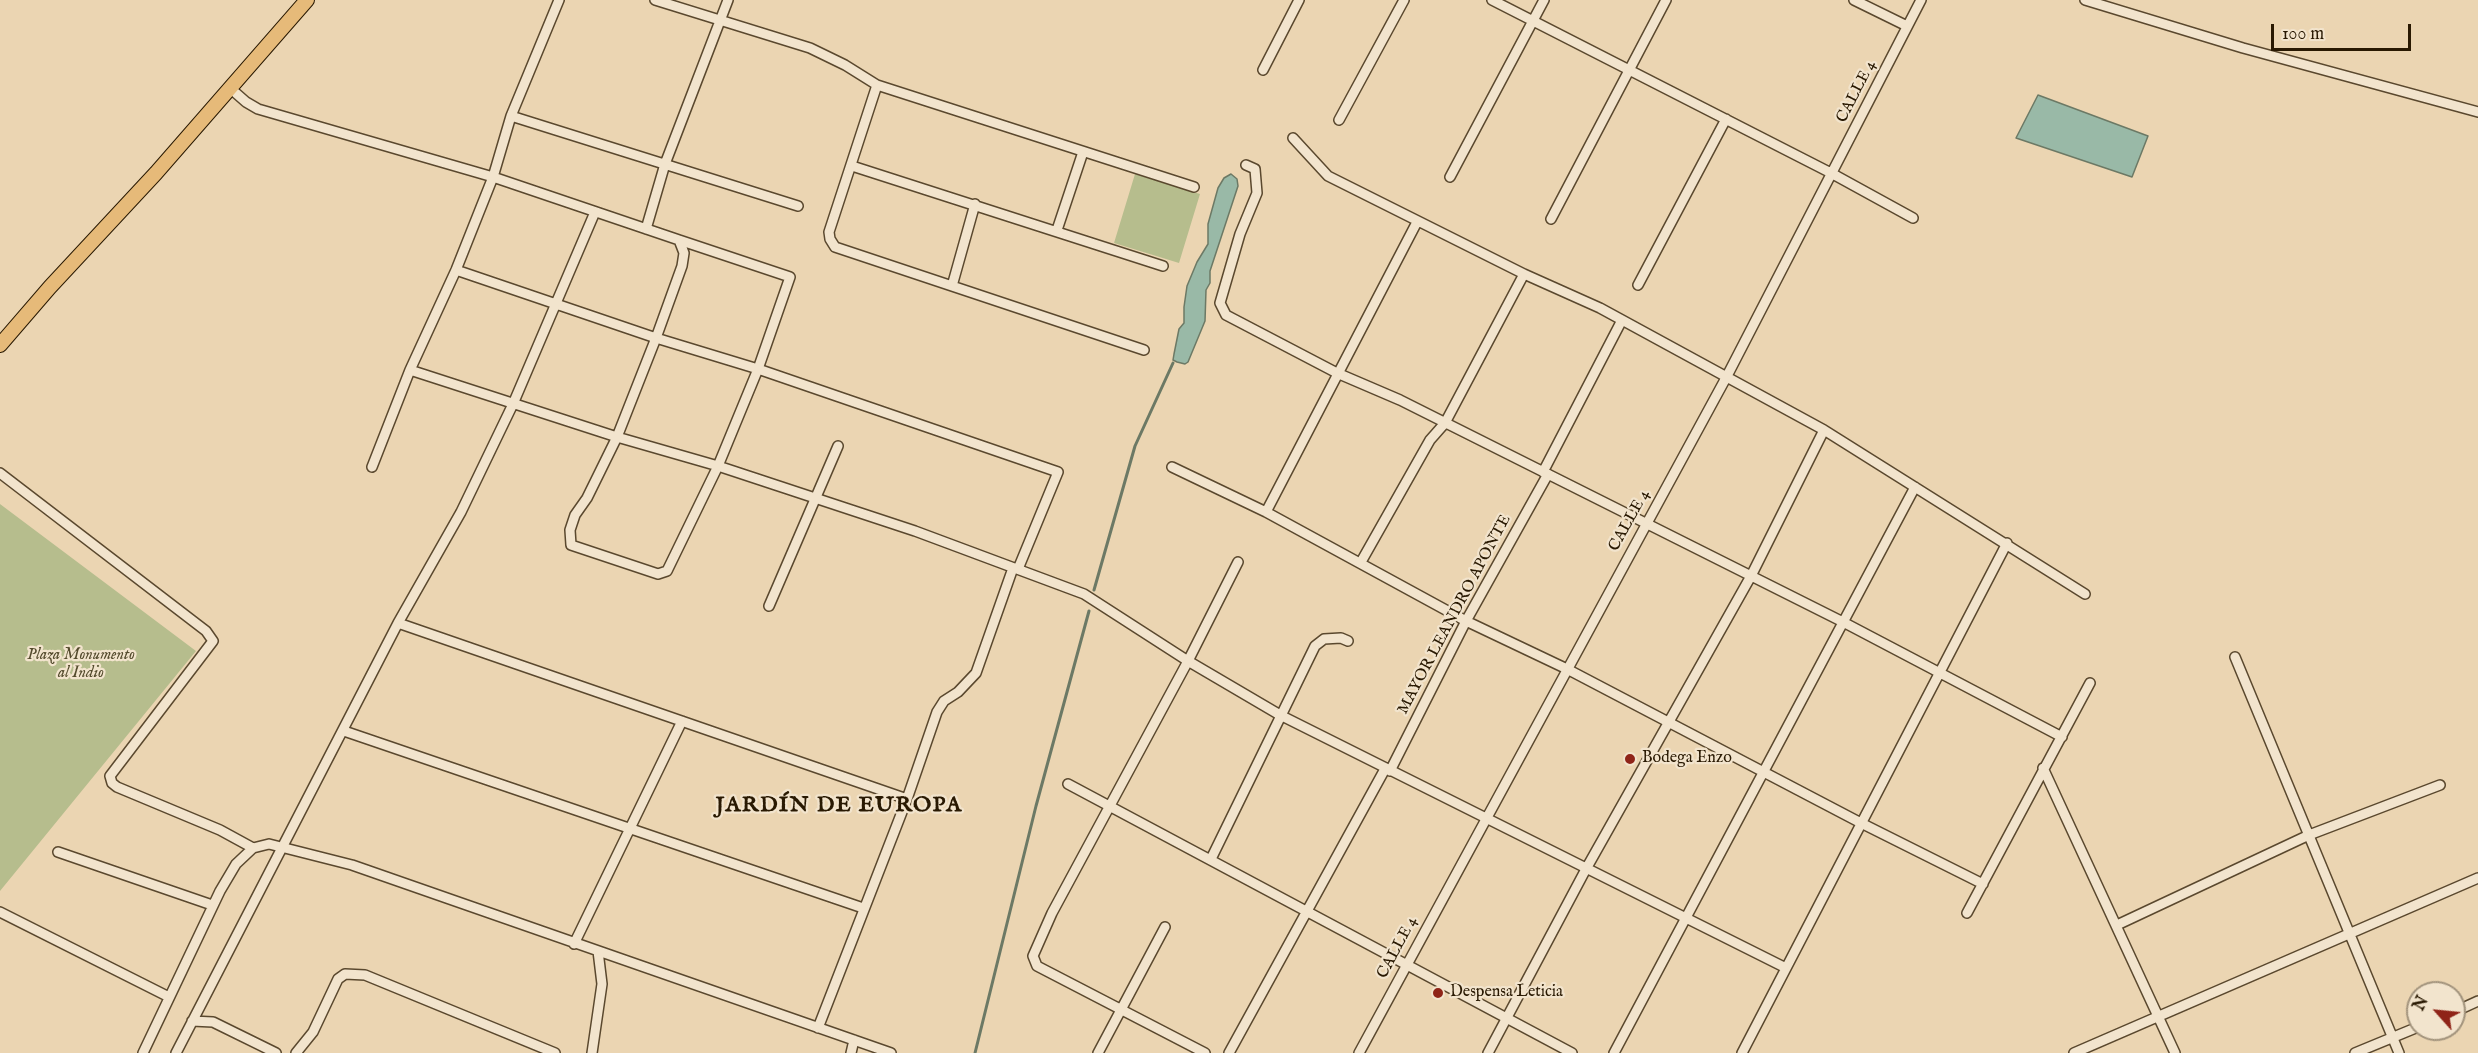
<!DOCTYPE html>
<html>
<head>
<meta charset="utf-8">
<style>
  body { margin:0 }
  #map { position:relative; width:2478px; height:1053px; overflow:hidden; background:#ebd5b2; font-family:"IM FELL English",serif }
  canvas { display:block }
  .north { position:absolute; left:2406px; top:981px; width:60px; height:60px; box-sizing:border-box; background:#f2e4cd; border:2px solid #a2937c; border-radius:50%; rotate:297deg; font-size:16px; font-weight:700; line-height:24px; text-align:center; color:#291902 }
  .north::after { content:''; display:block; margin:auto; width:21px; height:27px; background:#8f2418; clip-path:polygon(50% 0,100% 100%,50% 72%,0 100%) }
  .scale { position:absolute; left:2271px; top:24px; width:140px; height:27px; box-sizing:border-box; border:3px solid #291902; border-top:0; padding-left:8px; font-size:18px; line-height:21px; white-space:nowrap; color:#291902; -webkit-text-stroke:4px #f2e4cd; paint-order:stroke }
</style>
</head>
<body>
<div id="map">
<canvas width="2478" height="1053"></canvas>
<div class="north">N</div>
<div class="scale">100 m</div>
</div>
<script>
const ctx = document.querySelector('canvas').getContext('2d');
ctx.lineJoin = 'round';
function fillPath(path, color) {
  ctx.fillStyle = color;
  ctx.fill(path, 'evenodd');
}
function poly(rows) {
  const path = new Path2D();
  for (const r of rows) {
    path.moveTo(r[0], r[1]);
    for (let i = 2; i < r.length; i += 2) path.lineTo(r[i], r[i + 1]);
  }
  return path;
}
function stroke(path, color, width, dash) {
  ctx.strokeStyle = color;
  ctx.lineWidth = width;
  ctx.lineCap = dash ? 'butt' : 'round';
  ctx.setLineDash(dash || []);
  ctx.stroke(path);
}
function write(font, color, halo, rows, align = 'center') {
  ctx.font = font + ' "IM FELL English",serif';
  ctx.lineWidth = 4.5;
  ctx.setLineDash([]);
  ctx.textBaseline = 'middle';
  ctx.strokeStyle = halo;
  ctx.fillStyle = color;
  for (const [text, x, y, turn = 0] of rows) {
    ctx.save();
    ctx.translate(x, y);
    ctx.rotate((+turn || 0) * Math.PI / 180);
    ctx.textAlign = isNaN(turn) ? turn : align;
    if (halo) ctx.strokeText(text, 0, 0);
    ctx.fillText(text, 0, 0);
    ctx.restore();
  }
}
fillPath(poly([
  [1135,174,1200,194,1179,263,1114,243],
  [0,504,196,651,0,891]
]), '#b6bd8d');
const water = poly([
  [2038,95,2148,136,2132,177,2016,138,2038,95],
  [1231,174,1237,179,1238,186,1210,271,1210,283,1206,290,1205,321,1188,362,1185,364,1177,362,1173,360,1174,354,1179,329,1184,323,1184,307,1187,286,1197,262,1208,244,1208,224,1218,188,1224,178,1231,174]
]);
fillPath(water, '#99b9a7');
stroke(water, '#6c7965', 1.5);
stroke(poly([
  [1094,590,1135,446,1173,363],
  [975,1053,1036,806,1089,611]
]), '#6c7965', 3);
const minor = poly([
  [655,0,810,48,845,65,877,85,1194,187],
  [1492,0,1831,173,1913,218],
  [1854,0,1907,26],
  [2085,0,2243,48,2478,112],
  [1263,70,1299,0],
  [877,85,829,232,830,239,835,247,1144,350],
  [230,88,246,102,258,109,493,177,679,240,684,253,682,266,656,338,617,437,587,498,575,515,570,530,571,545,658,574,667,571,718,466,758,369,790,277,679,240],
  [511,116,798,206],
  [1339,120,1404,0],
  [1293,138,1328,176,1524,274,1600,308,1824,430,2085,594],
  [1246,165,1255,169,1257,193,1240,234,1220,303,1226,315,1337,373,1400,400,1843,622,2062,737],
  [852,166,1163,266],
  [1450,177,1544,0],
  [1551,219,1666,0],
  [646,229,665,164,728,0],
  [1057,230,1083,152],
  [456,270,656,338,758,369,1058,472,1018,569],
  [1638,285,1726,119],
  [952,286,975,204],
  [410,370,617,437,718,466,915,531,1084,594,1188,661,1280,715,1786,968],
  [372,467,410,370,456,270,493,177,511,116,559,0],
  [1172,467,1266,512,1466,621,1567,669,1861,823,1983,884],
  [1543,472,1622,320],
  [0,473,206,631,213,641,110,776,112,783,117,787,220,830,253,848],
  [1266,512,1417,222],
  [1361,562,1430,440,1445,423,1524,274],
  [769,606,838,446],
  [398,623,907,799,818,1028],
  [2235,657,2399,1053],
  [344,731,863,908],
  [2043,768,2175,1053],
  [1390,771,1466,621,1548,474],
  [1068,784,1572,1053],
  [907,799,937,712,944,701,958,692,976,673,1013,568],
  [58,852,212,905],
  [1211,859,1315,646,1324,639,1341,638,1348,641],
  [0,912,169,997],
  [1967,913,2090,683],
  [2117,925,2309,835,2440,785],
  [574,944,682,721],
  [2454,1012,2478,1001],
  [192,1021,213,1022,276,1053],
  [143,1053,220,891,236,864,253,848,269,844,352,865,891,1053],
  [176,1053,398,623,461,512,513,404,595,212],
  [296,1053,313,1032,338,979,345,974,365,975,555,1053],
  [592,1053,602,984,598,951],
  [851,1053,854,1040],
  [1098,1053,1165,927],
  [1205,1053,1037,966,1033,956,1052,913,1188,661,1238,562],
  [1229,1053,1385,769],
  [1359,1053,1727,376,1921,0],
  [1488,1053,1586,869,1751,576,1824,430],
  [1614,1053,1915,487],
  [1742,1053,2007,543],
  [2074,1053,2478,878],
  [2355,1053,2418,1027]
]);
const highway = poly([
  [0,345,50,287,156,173,307,0]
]);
stroke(minor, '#5a482e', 12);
stroke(highway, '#291902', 16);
stroke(minor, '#f2e4cd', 9);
stroke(highway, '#e6ba79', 14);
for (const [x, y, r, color] of [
  [1630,759,6,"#8f2418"],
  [1438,993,6,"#8f2418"]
]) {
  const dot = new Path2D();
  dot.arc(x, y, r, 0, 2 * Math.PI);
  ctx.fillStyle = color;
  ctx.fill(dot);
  stroke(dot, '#f2e4cd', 2);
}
write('16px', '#291902', '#f2e4cd', [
  ["CALLE 4",1857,92,-63],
  ["CALLE 4",1630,521,-61],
  ["MAYOR LEANDRO APONTE",1455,615,-62],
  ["CALLE 4",1398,948,-62]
]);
write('italic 16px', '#534a2c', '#f2e4cd', [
  ["Plaza Monumento",81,656],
  ["al Indio",81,674]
]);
write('16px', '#291902', '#f2e4cd', [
  ["Bodega Enzo",1642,759],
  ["Despensa Leticia",1450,993]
], 'left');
ctx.letterSpacing = '1.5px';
write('bold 22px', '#291902', '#f2e4cd', [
  ["JARDÍN DE EUROPA",839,806]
]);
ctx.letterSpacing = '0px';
</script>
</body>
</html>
